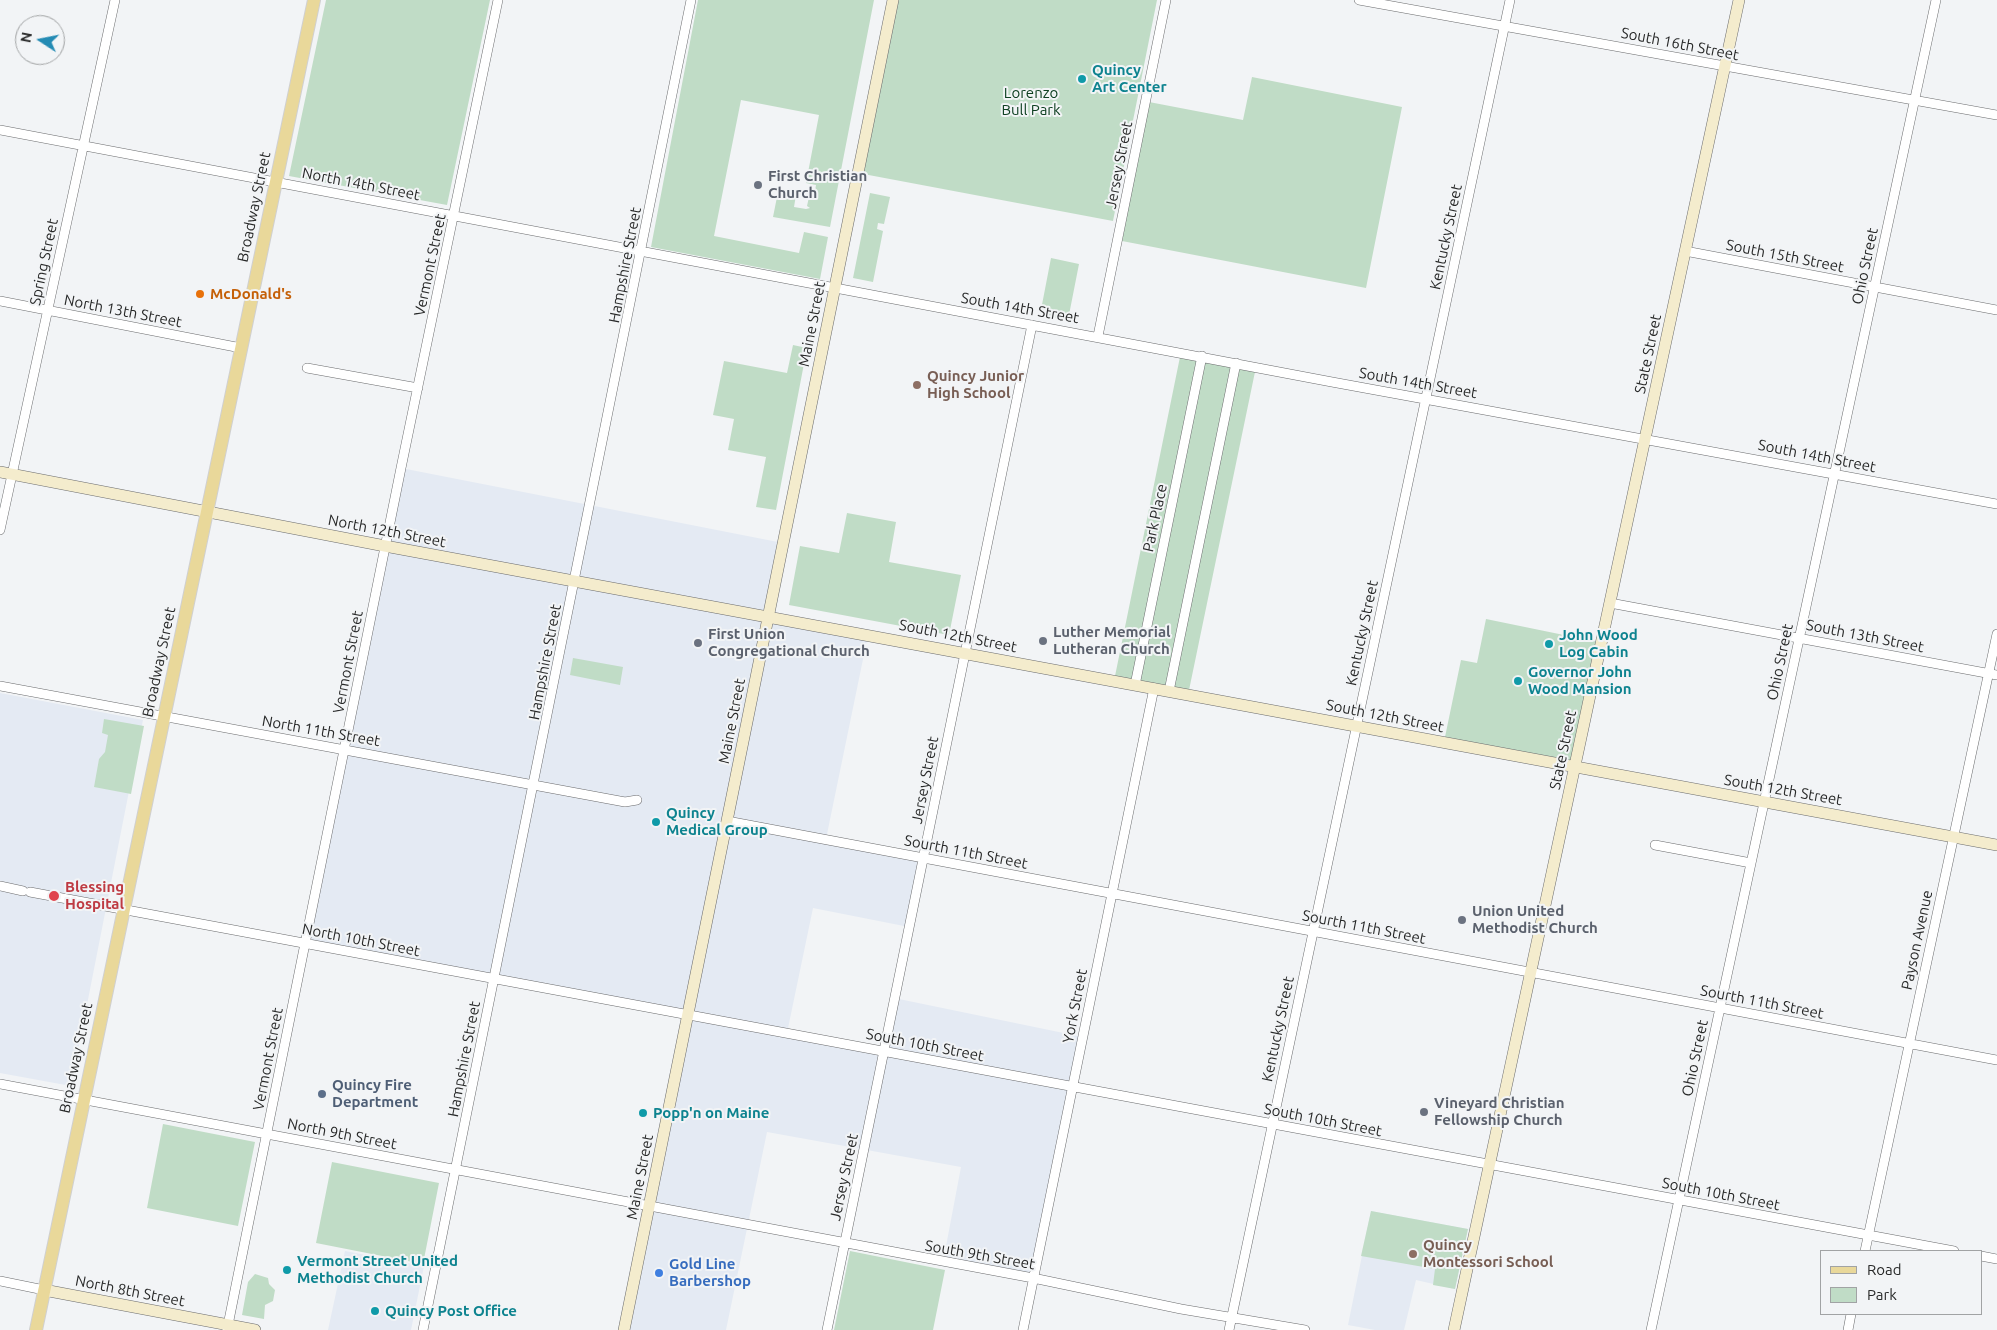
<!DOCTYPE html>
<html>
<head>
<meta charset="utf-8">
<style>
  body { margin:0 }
  #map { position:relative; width:1997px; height:1330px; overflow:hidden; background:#f2f4f6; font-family:Ubuntu,sans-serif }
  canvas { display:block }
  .legend { position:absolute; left:1820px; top:1250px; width:162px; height:65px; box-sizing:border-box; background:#f2f4f6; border:1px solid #a1a3a4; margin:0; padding:6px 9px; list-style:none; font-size:15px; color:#282929 }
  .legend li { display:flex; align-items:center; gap:10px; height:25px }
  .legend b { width:25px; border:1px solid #a1a3a4 }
  .north { position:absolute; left:15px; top:15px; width:50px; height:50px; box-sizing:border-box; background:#f2f4f6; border:1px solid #a1a3a4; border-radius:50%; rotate:281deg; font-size:14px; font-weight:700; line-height:20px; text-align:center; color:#282929 }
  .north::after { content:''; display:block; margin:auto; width:18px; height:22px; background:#248bb4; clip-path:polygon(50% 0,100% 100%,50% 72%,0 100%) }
</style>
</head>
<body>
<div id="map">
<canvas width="1997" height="1330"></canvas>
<ul class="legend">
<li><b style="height:6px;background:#e9d89a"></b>Road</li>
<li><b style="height:14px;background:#c0dcc6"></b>Park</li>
</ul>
<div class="north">N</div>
</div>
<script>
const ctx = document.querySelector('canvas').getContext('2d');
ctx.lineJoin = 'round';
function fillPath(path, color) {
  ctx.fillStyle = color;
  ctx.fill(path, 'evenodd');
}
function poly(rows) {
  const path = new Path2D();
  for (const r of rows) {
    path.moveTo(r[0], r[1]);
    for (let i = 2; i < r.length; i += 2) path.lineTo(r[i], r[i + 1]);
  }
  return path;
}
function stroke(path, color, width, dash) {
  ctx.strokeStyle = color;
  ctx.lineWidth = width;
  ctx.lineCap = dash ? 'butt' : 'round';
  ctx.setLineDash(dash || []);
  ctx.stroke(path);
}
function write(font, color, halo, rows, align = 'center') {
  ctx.font = font + ' Ubuntu,sans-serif';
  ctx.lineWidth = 4;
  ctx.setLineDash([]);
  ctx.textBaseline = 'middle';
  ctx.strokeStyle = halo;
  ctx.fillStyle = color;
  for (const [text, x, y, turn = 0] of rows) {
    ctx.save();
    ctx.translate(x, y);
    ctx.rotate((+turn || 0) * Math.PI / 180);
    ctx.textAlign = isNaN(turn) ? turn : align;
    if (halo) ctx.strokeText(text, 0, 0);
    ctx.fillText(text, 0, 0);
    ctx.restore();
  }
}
fillPath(poly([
  [401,468,783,543,768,616,868,635,826,839,923,858,909,927,813,908,787,1033,883,1051,894,998,1083,1037,1033,1278,943,1262,961,1167,767,1132,726,1330,624,1330,687,1015,306,944],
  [0,693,143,720,71,1086,0,1073],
  [1371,1211,1468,1229,1455,1289,1416,1280,1404,1330,1375,1330,1348,1325],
  [345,1251,424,1266,411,1330,328,1330]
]), '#e4eaf3');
fillPath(poly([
  [326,0,490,0,447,205,289,176],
  [698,0,874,0,830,227,773,217,778,192,796,195,794,207,806,209,810,208,807,206,809,197,814,197,816,185,806,183,819,115,741,100,714,236,799,253,804,232,828,237,820,279,651,247],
  [892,0,1157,0,1113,221,858,173],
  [1252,77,1402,107,1366,288,1122,241,1149,102,1243,120],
  [870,193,890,197,884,224,878,223,877,229,883,231,873,282,853,278],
  [1051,258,1079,264,1068,320,1040,315],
  [793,345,807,348,776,510,756,507,766,457,728,450,734,419,713,415,724,361,787,373],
  [1181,352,1256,367,1188,695,1114,681],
  [847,513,896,522,889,562,961,575,949,635,789,605,800,546,839,553],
  [1486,619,1598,642,1573,763,1445,737,1461,660,1477,663],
  [573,658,623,667,620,685,570,675],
  [104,719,144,726,131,794,94,787,99,759,105,752,108,735,102,733],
  [163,1124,255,1142,238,1226,147,1208],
  [332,1162,439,1183,423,1264,316,1243],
  [1371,1211,1468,1229,1455,1289,1433,1285,1435,1269,1361,1256],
  [850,1251,945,1270,933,1330,834,1330],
  [255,1274,268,1278,269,1284,275,1290,273,1301,265,1305,264,1319,242,1315,248,1282]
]), '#c0dcc6');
const street = poly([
  [1359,0,1997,115],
  [0,130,1332,382,1997,504],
  [1685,251,1997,310],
  [0,301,241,348],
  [1098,336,1166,0],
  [307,368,418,388],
  [0,530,115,0],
  [1610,603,1997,675],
  [1135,685,1202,356],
  [0,686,625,802,637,800],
  [1169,691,1236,363],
  [727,821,1997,1060],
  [1655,845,1751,863],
  [0,886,23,891],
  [30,892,1954,1251],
  [0,1084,1033,1278,1181,1309,1305,1330],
  [1865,1251,1997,634],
  [1981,1256,1997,1259],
  [0,1281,44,1290],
  [227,1330,401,468,498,0],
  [423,1330,691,0],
  [827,1330,1032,325],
  [1023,1330,1154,688],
  [1229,1330,1510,0],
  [1651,1330,1936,0],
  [1848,1330,1851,1314]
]);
const secondary = poly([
  [0,472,385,546,1997,845],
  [44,1290,255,1330],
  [624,1330,893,0],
  [1454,1330,1739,0]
]);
const primary = poly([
  [36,1330,314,0]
]);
stroke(street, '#6a6b6d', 10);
stroke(secondary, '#6a6b6d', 12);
stroke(primary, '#d0d0d0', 14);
stroke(street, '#fff', 9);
stroke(secondary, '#f4eccd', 11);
stroke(primary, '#e9d89a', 12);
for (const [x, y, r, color] of [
  [1082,79,5,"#0f9aa8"],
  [758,185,5,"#6b7280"],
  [200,294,5,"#e8710a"],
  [917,385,5,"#8d6e63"],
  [1043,641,5,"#6b7280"],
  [698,643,5,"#6b7280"],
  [1549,644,5,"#0f9aa8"],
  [1518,681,5,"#0f9aa8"],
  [656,822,5,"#0f9aa8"],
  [54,896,6,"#e0444e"],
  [1462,920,5,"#6b7280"],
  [322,1094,5,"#5c6f8a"],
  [1424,1112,5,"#6b7280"],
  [643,1113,5,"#0f9aa8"],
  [1413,1254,5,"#8d6e63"],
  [287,1270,5,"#0f9aa8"],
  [659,1273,5,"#3f7fe0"],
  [375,1311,5,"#0f9aa8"]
]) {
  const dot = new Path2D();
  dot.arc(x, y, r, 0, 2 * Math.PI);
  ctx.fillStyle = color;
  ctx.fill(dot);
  stroke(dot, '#f2f4f6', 2);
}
write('15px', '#282929', '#f2f4f6', [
  ["South 16th Street",1680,44,11],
  ["Jersey Street",1119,165,-79],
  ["North 14th Street",361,184,11],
  ["Broadway Street",254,207,-78],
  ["Kentucky Street",1446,237,-78],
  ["South 15th Street",1785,256,11],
  ["Spring Street",44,262,-78],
  ["Vermont Street",430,265,-78],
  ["Hampshire Street",625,265,-79],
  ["Ohio Street",1865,266,-78],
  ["South 14th Street",1020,308,10],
  ["North 13th Street",123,311,11],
  ["Maine Street",812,324,-79],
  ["State Street",1648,354,-78],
  ["South 14th Street",1418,383,10],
  ["South 14th Street",1817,456,11],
  ["Park Place",1155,518,-78],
  ["North 12th Street",387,531,11],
  ["Kentucky Street",1362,633,-78],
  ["South 12th Street",958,636,11],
  ["South 13th Street",1865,636,11],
  ["Broadway Street",159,662,-78],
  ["Vermont Street",348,662,-79],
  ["Hampshire Street",545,662,-79],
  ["Ohio Street",1780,662,-78],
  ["South 12th Street",1385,716,11],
  ["Maine Street",732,721,-79],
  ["North 11th Street",321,731,10],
  ["State Street",1563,750,-78],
  ["Jersey Street",925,780,-79],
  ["South 12th Street",1783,790,10],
  ["Sourth 11th Street",966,852,11],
  ["Sourth 11th Street",1364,927,11],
  ["North 10th Street",361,940,11],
  ["Payson Avenue",1917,940,-78],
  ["Sourth 11th Street",1762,1002,11],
  ["York Street",1075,1006,-79],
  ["Kentucky Street",1278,1029,-78],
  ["South 10th Street",925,1045,11],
  ["Broadway Street",76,1058,-78],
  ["Ohio Street",1695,1058,-78],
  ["Vermont Street",268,1059,-79],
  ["Hampshire Street",464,1059,-79],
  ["South 10th Street",1323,1120,11],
  ["North 9th Street",342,1134,11],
  ["Maine Street",640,1177,-79],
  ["Jersey Street",844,1177,-78],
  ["South 10th Street",1721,1194,11],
  ["South 9th Street",980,1255,10],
  ["North 8th Street",130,1291,11]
]);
write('bold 15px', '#0d838f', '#f2f4f6', [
  ["Quincy",1092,70],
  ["Art Center",1092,87],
  ["John Wood",1559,635],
  ["Log Cabin",1559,652],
  ["Governor John",1528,672],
  ["Wood Mansion",1528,689],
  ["Quincy",666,813],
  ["Medical Group",666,830],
  ["Popp'n on Maine",653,1113],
  ["Vermont Street United",297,1261],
  ["Methodist Church",297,1278],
  ["Quincy Post Office",385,1311]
], 'left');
write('15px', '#0e4021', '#f2f4f6', [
  ["Lorenzo",1031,93],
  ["Bull Park",1031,110]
]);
write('bold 15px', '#5b616d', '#f2f4f6', [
  ["First Christian",768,176],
  ["Church",768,193],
  ["Luther Memorial",1053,632],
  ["Lutheran Church",1053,649],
  ["First Union",708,634],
  ["Congregational Church",708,651],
  ["Union United",1472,911],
  ["Methodist Church",1472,928],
  ["Vineyard Christian",1434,1103],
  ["Fellowship Church",1434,1120]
], 'left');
write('bold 15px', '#c56008', '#f2f4f6', [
  ["McDonald's",210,294]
], 'left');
write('bold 15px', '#785e54', '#f2f4f6', [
  ["Quincy Junior",927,376],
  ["High School",927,393],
  ["Quincy",1423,1245],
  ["Montessori School",1423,1262]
], 'left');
write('bold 15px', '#be3a42', '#f2f4f6', [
  ["Blessing",65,887],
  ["Hospital",65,904]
], 'left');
write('bold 15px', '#4e5e75', '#f2f4f6', [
  ["Quincy Fire",332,1085],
  ["Department",332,1102]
], 'left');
write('bold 15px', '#366cbe', '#f2f4f6', [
  ["Gold Line",669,1264],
  ["Barbershop",669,1281]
], 'left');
</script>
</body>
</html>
